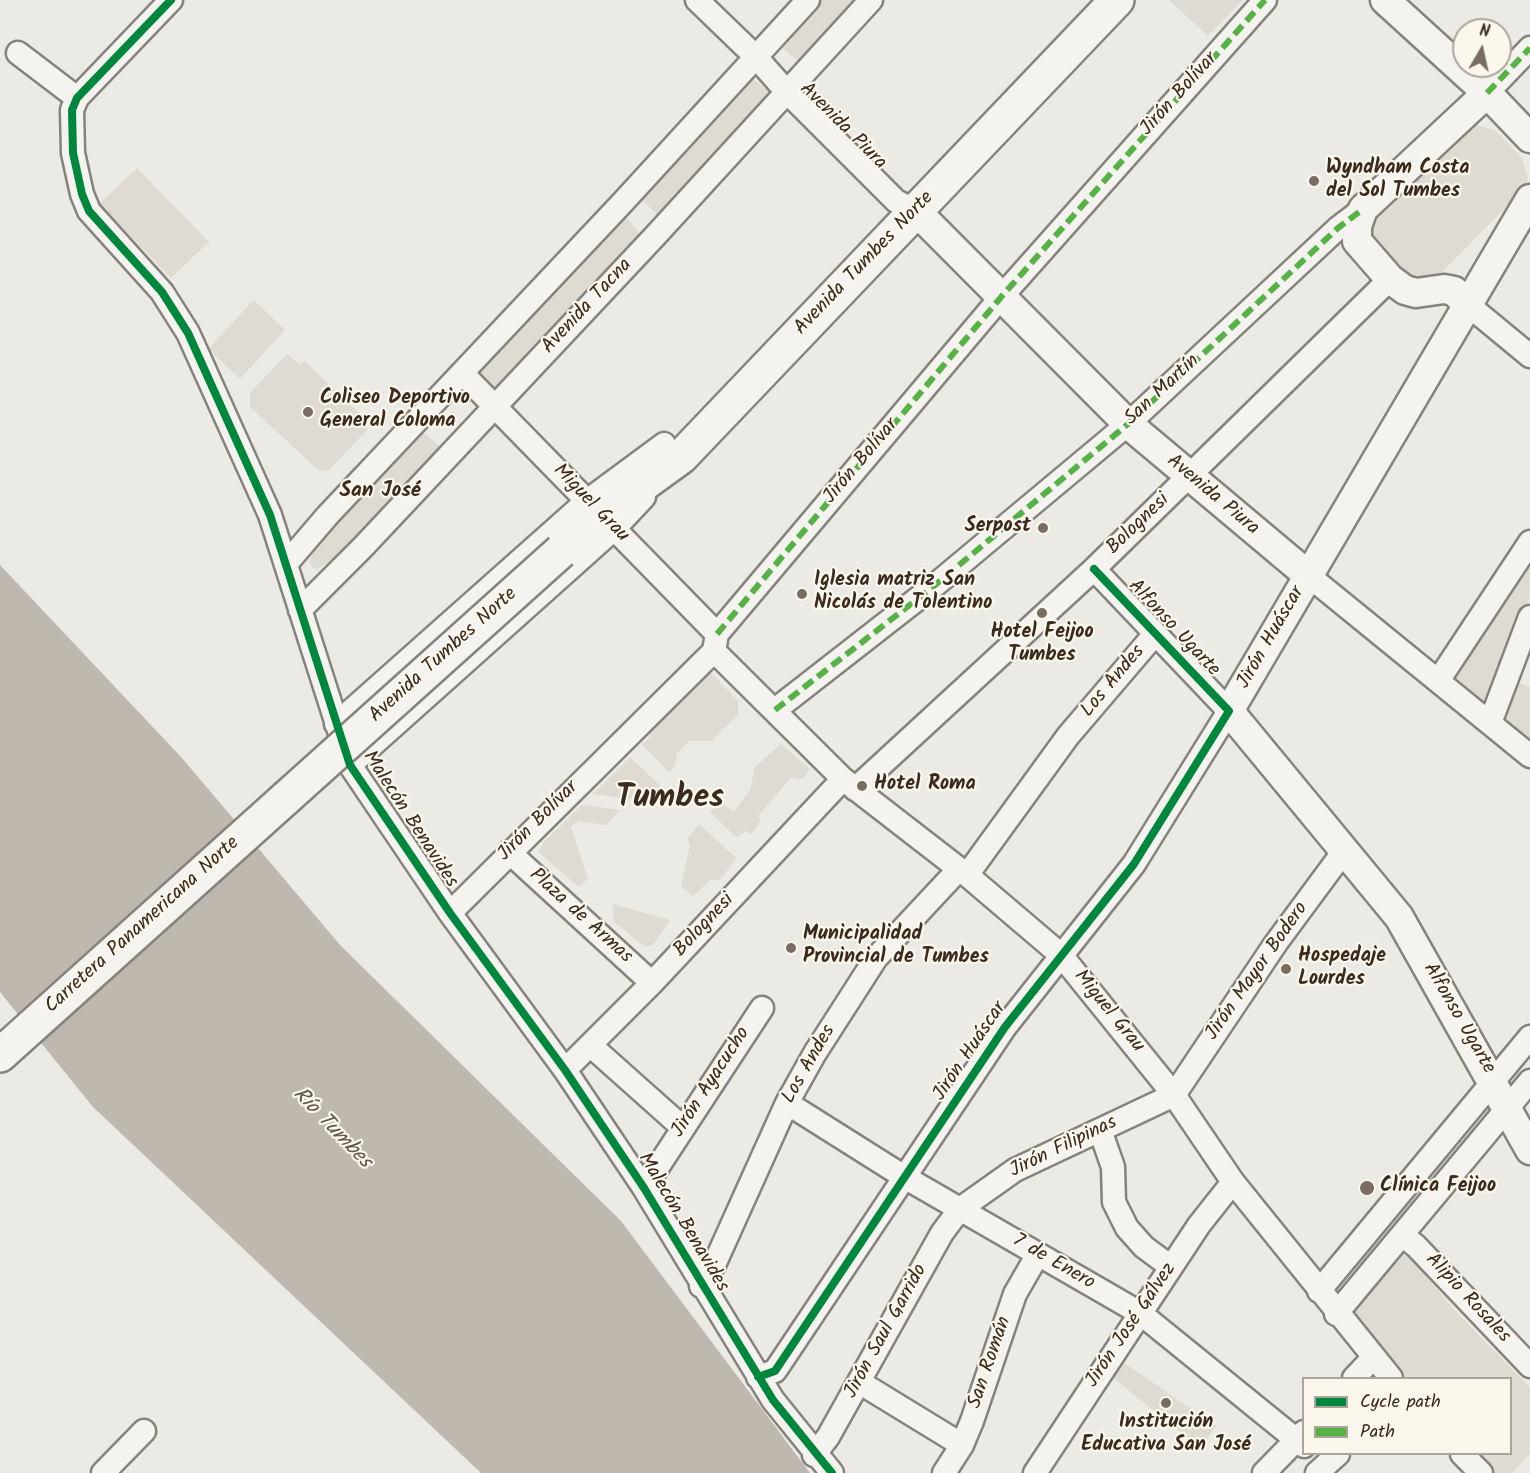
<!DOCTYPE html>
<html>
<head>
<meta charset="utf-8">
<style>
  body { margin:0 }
  #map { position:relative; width:1530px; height:1473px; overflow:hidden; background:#eceae4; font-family:Kalam,sans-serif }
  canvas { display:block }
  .legend { position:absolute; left:1302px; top:1377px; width:210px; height:78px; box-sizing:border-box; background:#fbf7ec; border:2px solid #aea59a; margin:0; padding:8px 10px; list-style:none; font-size:18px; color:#3b2a1e }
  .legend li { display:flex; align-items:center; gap:12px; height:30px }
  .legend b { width:30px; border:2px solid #aea59a }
  .north { position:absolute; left:1452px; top:18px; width:60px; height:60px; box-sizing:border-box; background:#fbf7ec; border:2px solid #aea59a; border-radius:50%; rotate:9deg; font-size:16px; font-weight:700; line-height:24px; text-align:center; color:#3b2a1e }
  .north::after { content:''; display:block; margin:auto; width:21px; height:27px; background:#796d63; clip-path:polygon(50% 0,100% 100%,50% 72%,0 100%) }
</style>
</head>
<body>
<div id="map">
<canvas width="1530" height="1473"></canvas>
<ul class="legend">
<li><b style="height:8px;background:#00873e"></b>Cycle path</li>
<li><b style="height:8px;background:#57b245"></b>Path</li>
</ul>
<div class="north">N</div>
</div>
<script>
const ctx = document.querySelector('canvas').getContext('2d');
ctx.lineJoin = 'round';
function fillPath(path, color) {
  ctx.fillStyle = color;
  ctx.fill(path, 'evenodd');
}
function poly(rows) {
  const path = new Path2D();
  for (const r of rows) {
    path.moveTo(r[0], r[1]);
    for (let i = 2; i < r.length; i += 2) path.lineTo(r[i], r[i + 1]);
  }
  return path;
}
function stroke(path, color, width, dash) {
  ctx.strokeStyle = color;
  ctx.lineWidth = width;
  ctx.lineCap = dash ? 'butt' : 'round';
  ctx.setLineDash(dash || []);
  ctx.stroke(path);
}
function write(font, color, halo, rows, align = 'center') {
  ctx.font = font + ' Kalam,sans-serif';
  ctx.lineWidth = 4.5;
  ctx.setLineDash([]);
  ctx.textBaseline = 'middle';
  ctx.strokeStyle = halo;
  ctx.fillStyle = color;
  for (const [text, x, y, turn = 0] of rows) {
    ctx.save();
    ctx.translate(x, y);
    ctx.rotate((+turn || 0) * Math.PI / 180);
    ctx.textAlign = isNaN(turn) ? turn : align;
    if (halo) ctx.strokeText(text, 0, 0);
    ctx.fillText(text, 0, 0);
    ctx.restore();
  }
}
fillPath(poly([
  [813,0,859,0,803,61,798,61,776,43],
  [1169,0,1243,0,1208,36],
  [752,78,773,95,659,216,643,201,647,188],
  [1477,125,1495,130,1522,158,1528,178,1524,189,1438,276,1409,283,1365,230,1369,223,1470,126],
  [137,168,209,242,171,278,99,204],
  [621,217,627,218,643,238,497,391,476,372],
  [254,300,285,330,240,379,208,349],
  [287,354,300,365,305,361,368,422,367,430,328,471,318,470,250,407,250,393],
  [419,428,443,449,354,546,318,569,313,568,309,563,311,557,330,521],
  [1530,561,1530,596,1489,709,1448,676],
  [709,671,738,701,738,715,711,741,689,741,677,753,675,766,669,772,642,745,651,736,643,728],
  [1517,682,1530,687,1530,744,1502,721],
  [781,744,810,769,803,779,791,778,758,816,761,821,751,834,746,831,737,838,710,812,720,802,734,811,750,790,755,767],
  [630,757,660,785,651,793,637,792,630,799,593,794],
  [582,805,620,810,606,825,578,821,571,827,588,879,579,887,538,852,544,842],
  [699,824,736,858,720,880,710,880,693,896,681,886,690,845,687,839],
  [613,904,627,908,670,920,653,945,645,947,613,921],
  [1401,1255,1408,1255,1459,1315,1530,1387,1530,1454,1512,1473,1488,1473,1469,1454,1510,1454,1510,1378,1400,1378,1356,1316,1354,1311],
  [1123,1362,1216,1426,1200,1448,1111,1376]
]), '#dfdbd2');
fillPath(poly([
  [0,565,182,758,340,945,621,1221,810,1473,481,1473,93,1107,0,992]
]), '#bfb8ae');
const minor = poly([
  [171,0,77,98,72,110,73,153,82,194,89,211,162,292,188,333,270,515,350,765,450,913,565,1070,644,1188,773,1400,832,1473],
  [697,0,756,57,786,91,896,201,916,211],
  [18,53,77,98],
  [1487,93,1530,48],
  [1467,304,1530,356],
  [462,373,717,634],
  [286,564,327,516,623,202,808,0],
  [1309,576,1530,756],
  [300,610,363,547,656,235,871,0],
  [714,651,843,779,967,875,1061,955,1174,1095,1233,1182,1391,1378],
  [1438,681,1530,542],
  [775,710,934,586,1128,424,1338,228,1363,209],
  [1490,723,1530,617],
  [336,724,587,501,664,444],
  [350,765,614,529,644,497],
  [855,789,1094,569,1390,279],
  [509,852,652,983],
  [967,875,1068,736,1155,634],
  [450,913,714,651,717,634,1002,296,1265,0],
  [590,1045,682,1127],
  [565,1070,652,983,843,779],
  [787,1103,906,1178,1140,1313,1304,1446],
  [1100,1130,1113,1167,1114,1202,1127,1228,1144,1247,1171,1267],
  [644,1188,762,1008],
  [1402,1235,1416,1246,1530,1366],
  [701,1286,714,1265,787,1103,815,1053,876,958,959,869],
  [1319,1291,1530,1037],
  [1336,1314,1530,1081],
  [758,1377,775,1371,1005,1027,1134,864,1229,711,1094,569],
  [1354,1378,1373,1358],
  [859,1382,962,1445],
  [1462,1454,1481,1473],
  [814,1455,828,1437,942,1233,960,1209,1015,1170,1174,1095,1276,943,1344,851],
  [103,1473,144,1431],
  [944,1473,962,1445,972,1421,1015,1294,1038,1254],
  [1035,1473,1199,1225,1233,1182],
  [1264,1473,1304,1432],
  [1317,1473,1338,1454]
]);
const major = poly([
  [1385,0,1487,93,1530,138],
  [1530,199,1229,711,1399,917,1530,1150],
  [916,211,1128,424,1309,576],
  [1467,304,1454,291,1444,289,1416,293,1405,290,1390,279,1357,241,1357,226,1363,209,1487,93]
]);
const highway = poly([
  [561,551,601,515,681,457,1117,0],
  [0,1055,286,798]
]);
stroke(minor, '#86827c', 27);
stroke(major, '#86827c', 33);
stroke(highway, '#86827c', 38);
stroke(minor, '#f4f3ef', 22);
stroke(major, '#f4f3ef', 28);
stroke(highway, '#f4f3ef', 33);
const highwayBridge = poly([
  [286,798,561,551]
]);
stroke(highwayBridge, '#86827c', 38, []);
stroke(highwayBridge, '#f4f3ef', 33);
stroke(poly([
  [1487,93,1530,48],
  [717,634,1002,296,1265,0],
  [775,710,934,586,1128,424,1338,228,1363,209]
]), '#57b245', 6, [12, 6]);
stroke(poly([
  [171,0,77,98,72,110,73,153,82,194,89,211,162,292,188,333,270,515,350,765,450,913,565,1070,644,1188,773,1400,832,1473],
  [758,1377,775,1371,1005,1027,1134,864,1229,711,1094,569]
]), '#00873e', 8);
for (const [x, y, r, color] of [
  [1314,181,6,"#796d63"],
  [308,412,6,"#796d63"],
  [1043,528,6,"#796d63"],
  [802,594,6,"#796d63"],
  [1042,613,6,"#796d63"],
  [862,786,6,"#796d63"],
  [791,948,6,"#796d63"],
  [1286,969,6,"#796d63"],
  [1367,1188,8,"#796d63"],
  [1166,1403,6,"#796d63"]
]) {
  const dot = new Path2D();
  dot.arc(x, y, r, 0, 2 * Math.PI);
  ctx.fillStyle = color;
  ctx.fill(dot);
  stroke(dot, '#fbf7ec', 2);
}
write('20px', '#3b2a1e', '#fbf7ec', [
  ["Jirón Bolívar",1180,95,-48],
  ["Avenida Piura",842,127,45],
  ["Avenida Tumbes Norte",865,264,-46],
  ["Avenida Tacna",588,307,-47],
  ["San Martín",1163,391,-43],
  ["Jirón Bolívar",862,462,-50],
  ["Avenida Piura",1212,496,40],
  ["Miguel Grau",590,504,46],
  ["Bolognesi",1139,525,-44],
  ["Alfonso Ugarte",1173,629,47],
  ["Jirón Huáscar",1272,638,-60],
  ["Avenida Tumbes Norte",444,656,-42],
  ["Los Andes",1114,682,-50],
  ["Malecón Benavides",409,820,57],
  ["Jirón Bolívar",539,822,-45],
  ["Plaza de Armas",580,917,42],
  ["Carretera Panamericana Norte",143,926,-42],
  ["Bolognesi",705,926,-47],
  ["Jirón Mayor Bodero",1258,972,-55],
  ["Miguel Grau",1108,1012,51],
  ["Alfonso Ugarte",1458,1019,60],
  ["Jirón Huáscar",971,1052,-56],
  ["Los Andes",810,1065,-60],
  ["Jirón Ayacucho",712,1083,-57],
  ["Jirón Filipinas",1064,1148,-26],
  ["Malecón Benavides",682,1223,59],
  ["7 de Enero",1053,1263,30],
  ["Alipio Rosales",1467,1299,47],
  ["Jirón José Gálvez",1132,1326,-56],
  ["Jirón Saul Garrido",887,1332,-61],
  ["San Román",991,1363,-71]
]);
write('bold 20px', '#3b2a1e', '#fbf7ec', [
  ["Wyndham Costa",1326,170],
  ["del Sol Tumbes",1326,193],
  ["Coliseo Deportivo",320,400],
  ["General Coloma",320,423],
  ["Serpost",1031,528,"right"],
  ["Iglesia matriz San",814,582],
  ["Nicolás de Tolentino",814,605],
  ["Hotel Feijoo",1042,634,"center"],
  ["Tumbes",1042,657,"center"],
  ["Hotel Roma",874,786],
  ["Municipalidad",803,936],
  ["Provincial de Tumbes",803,959],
  ["Hospedaje",1298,958],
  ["Lourdes",1298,981],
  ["Clínica Feijoo",1380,1188],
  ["Institución",1166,1424,"center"],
  ["Educativa San José",1166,1447,"center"]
], 'left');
write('bold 21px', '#3b2a1e', '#fbf7ec', [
  ["San José",380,492]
]);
write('italic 21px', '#635448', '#fbf7ec', [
  ["Río Tumbes",331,1129,46]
]);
write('bold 32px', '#3b2a1e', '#fbf7ec', [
  ["Tumbes",670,801]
]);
</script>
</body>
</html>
